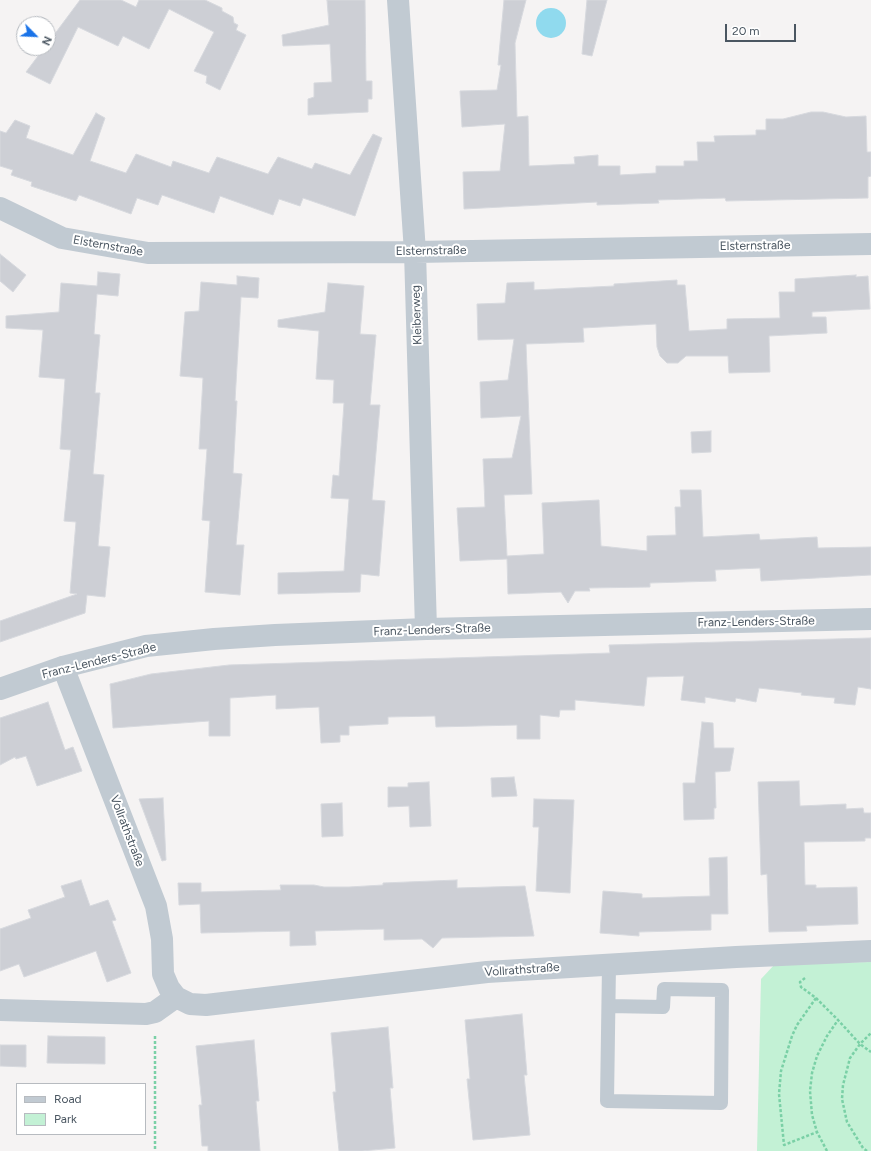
<!DOCTYPE html>
<html>
<head>
<meta charset="utf-8">
<style>
  body { margin:0 }
  #map { position:relative; width:871px; height:1151px; overflow:hidden; background:#f5f3f3; font-family:Figtree,sans-serif }
  canvas { display:block }
  .legend { position:absolute; left:16px; top:1083px; width:130px; height:52px; box-sizing:border-box; background:#fff; border:1px solid #b7bbc0; margin:0; padding:5px 7px; list-style:none; font-size:12px; color:#4a5661 }
  .legend li { display:flex; align-items:center; gap:8px; height:20px }
  .legend b { width:20px; border:1px solid #b7bbc0 }
  .north { position:absolute; left:16px; top:16px; width:40px; height:40px; box-sizing:border-box; background:#fff; border:1px solid #b7bbc0; border-radius:50%; rotate:114deg; font-size:11px; font-weight:700; line-height:16px; text-align:center; color:#4a5661 }
  .north::after { content:''; display:block; margin:auto; width:14px; height:18px; background:#1a73e8; clip-path:polygon(50% 0,100% 100%,50% 72%,0 100%) }
  .scale { position:absolute; left:725px; top:24px; width:71px; height:18px; box-sizing:border-box; border:2px solid #4a5661; border-top:0; padding-left:5px; font-size:12px; line-height:14px; white-space:nowrap; color:#4a5661; -webkit-text-stroke:3px #fff; paint-order:stroke }
</style>
</head>
<body>
<div id="map">
<canvas width="871" height="1151"></canvas>
<ul class="legend">
<li><b style="height:5px;background:#c1cad2"></b>Road</li>
<li><b style="height:11px;background:#c3f1d5"></b>Park</li>
</ul>
<div class="north">N</div>
<div class="scale">20 m</div>
</div>
<script>
const ctx = document.querySelector('canvas').getContext('2d');
ctx.lineJoin = 'round';
function fillPath(path, color) {
  ctx.fillStyle = color;
  ctx.fill(path, 'evenodd');
}
function poly(rows) {
  const path = new Path2D();
  for (const r of rows) {
    if (r.length === 3) {
      path.moveTo(r[0] + r[2], r[1]);
      path.arc(r[0], r[1], r[2], 0, 2 * Math.PI);
      continue;
    }
    path.moveTo(r[0], r[1]);
    for (let i = 2; i < r.length; i += 2) path.lineTo(r[i], r[i + 1]);
  }
  return path;
}
function stroke(path, color, width, dash) {
  ctx.strokeStyle = color;
  ctx.lineWidth = width;
  ctx.lineCap = dash ? 'butt' : 'round';
  ctx.setLineDash(dash || []);
  ctx.stroke(path);
}
function write(font, color, halo, rows, align = 'center') {
  ctx.font = font + ' Figtree,sans-serif';
  ctx.lineWidth = 4;
  ctx.setLineDash([]);
  ctx.textBaseline = 'middle';
  ctx.strokeStyle = halo;
  ctx.fillStyle = color;
  for (const [text, x, y, turn = 0] of rows) {
    ctx.save();
    ctx.translate(x, y);
    ctx.rotate((+turn || 0) * Math.PI / 180);
    ctx.textAlign = isNaN(turn) ? turn : align;
    if (halo) ctx.strokeText(text, 0, 0);
    ctx.fillText(text, 0, 0);
    ctx.restore();
  }
}
fillPath(poly([
  [871,962,871,1151,757,1151,761,979,775,964]
]), '#c3f1d5');
fillPath(poly([
  [551,23,15]
]), '#90daee');
const building = poly([
  [80,0,121,0,136,7,139,0,205,0,222,8,222,11,233,17,234,23,238,25,236,30,246,35,220,90,206,83,207,76,194,71,214,32,169,9,149,49,123,36,118,46,78,27,50,84,26,72,44,48,48,48,48,43,80,0],
  [327,0,365,0,366,81,372,81,372,99,368,99,368,112,308,115,308,99,314,97,314,83,332,82,330,44,283,46,282,35,329,25,327,0],
  [504,0,526,0,515,43,517,117,528,116,529,166,575,164,574,157,598,155,598,166,620,166,620,175,656,173,656,166,684,166,684,161,698,161,697,142,715,142,714,136,756,135,756,130,766,130,766,119,783,119,811,112,823,112,846,117,866,116,867,152,871,152,871,176,868,177,868,198,726,201,725,198,658,200,659,203,597,205,597,202,464,209,463,172,500,171,505,124,462,127,460,91,497,90,501,65,498,65,504,0],
  [587,0,607,0,592,56,582,54,587,0],
  [96,113,105,118,90,161,126,173,136,154,171,167,173,161,209,173,217,157,268,174,278,157,312,169,315,163,350,175,373,134,382,138,355,216,303,198,300,206,279,199,273,215,220,196,214,213,162,195,158,205,137,198,131,214,79,195,76,201,31,186,32,182,11,175,13,170,0,166,0,131,6,133,15,120,30,126,26,138,73,155,96,113],
  [0,254,26,275,13,292,0,281,0,254],
  [98,272,120,274,118,296,97,294,94,334,100,335,95,393,100,393,93,474,104,475,98,546,110,547,105,597,87,595,85,613,0,642,0,621,77,594,70,593,76,522,64,521,71,450,60,449,65,379,39,377,43,330,6,328,6,316,59,312,61,283,97,286,98,272],
  [856,275,856,277,868,276,870,309,812,312,812,317,826,317,827,333,769,336,770,372,729,373,728,356,686,356,678,363,667,363,660,356,657,347,656,324,583,328,584,342,526,344,532,494,504,495,507,556,544,554,542,503,599,500,601,546,647,551,647,536,676,535,675,507,681,507,680,490,701,490,703,537,759,534,760,540,817,537,818,548,871,547,871,575,761,581,760,568,715,570,716,581,650,583,650,587,589,588,590,591,575,591,568,603,561,592,508,594,507,559,460,561,457,508,485,507,483,459,512,458,521,416,481,418,480,382,508,380,514,339,478,340,477,304,505,303,507,283,534,282,534,290,614,286,614,284,677,280,677,285,685,285,689,331,727,329,727,319,780,318,779,292,795,292,795,279,856,275],
  [237,276,259,278,258,298,241,297,235,401,237,401,233,473,242,474,236,545,244,545,240,595,205,592,210,521,202,520,207,449,199,449,203,378,180,376,185,312,199,311,201,282,237,285,237,276],
  [328,283,364,286,360,334,376,335,370,405,380,405,372,500,385,501,379,576,361,574,360,592,278,594,278,573,344,571,349,499,331,498,333,475,339,476,344,403,333,403,334,380,316,379,319,331,278,327,278,320,325,312,328,283],
  [711,431,711,452,692,453,691,432,711,431],
  [871,638,871,689,858,687,855,705,834,703,835,698,801,695,802,693,759,688,756,702,736,698,735,702,705,697,705,703,681,700,684,676,647,677,644,706,575,700,575,710,560,710,559,717,540,715,540,739,517,739,517,725,436,727,435,716,388,717,388,724,349,726,349,735,340,735,340,742,321,743,319,707,276,709,276,695,230,698,230,736,209,736,209,721,113,728,110,684,151,674,229,665,610,653,609,645,871,638],
  [48,702,65,750,73,747,82,771,37,786,26,756,16,759,15,757,0,765,0,718,48,702],
  [702,722,713,723,714,748,734,748,730,771,715,772,716,808,714,808,714,819,684,820,683,783,695,783,702,722],
  [514,777,517,796,492,797,491,778,514,777],
  [799,781,800,806,846,804,846,809,863,808,864,813,871,813,871,838,865,838,865,841,804,842,805,885,816,885,816,888,857,887,858,924,806,926,807,931,769,932,767,874,761,875,758,782,799,781],
  [429,782,431,826,410,827,409,806,388,807,388,787,408,787,408,783,429,782],
  [163,798,166,860,162,861,139,799,163,798],
  [534,799,574,800,570,893,536,891,539,827,533,827,534,799],
  [342,803,343,836,322,837,321,804,342,803],
  [727,857,728,914,711,914,711,930,639,932,639,936,600,933,603,891,642,894,642,898,710,896,709,858,727,857],
  [81,880,90,906,108,900,116,920,112,921,131,973,107,982,96,951,24,977,19,964,0,971,0,929,31,918,28,910,65,897,61,886,81,880],
  [457,880,457,888,525,886,534,936,442,938,433,948,422,939,384,940,384,929,315,931,316,945,290,946,290,931,201,933,200,904,179,905,178,883,201,883,201,892,281,890,280,885,314,885,324,887,349,887,383,885,383,883,457,880],
  [522,1014,527,1075,524,1075,530,1135,473,1140,467,1079,470,1079,465,1020,522,1014],
  [388,1027,393,1088,390,1088,395,1148,362,1151,339,1151,333,1092,336,1092,331,1033,388,1027],
  [48,1036,105,1037,105,1064,47,1063,48,1036],
  [254,1040,259,1101,256,1101,260,1151,208,1151,208,1146,202,1146,199,1105,202,1105,196,1046,254,1040],
  [0,1045,26,1045,26,1067,0,1066,0,1045]
]);
fillPath(building, '#cdcfd5');
stroke(building, '#d7d9de', 1);
stroke(poly([
  [805,978,800,982,801,987,816,998,838,1020,860,1044,871,1052],
  [816,998,797,1025,792,1036,781,1071,779,1094,784,1145,817,1132],
  [155,1036,155,1151],
  [827,1151,817,1132,812,1115,810,1091,812,1073,817,1056,827,1036,838,1020],
  [867,1151,863,1148,847,1122,842,1099,843,1085,850,1058,860,1044,871,1033]
]), '#7ad0a6', 2.5, [3, 2]);
stroke(poly([
  [609,1006,663,1007,664,989,722,990,721,1103,607,1101,609,965]
]), '#c1cad2', 14);
stroke(poly([
  [398,0,415,252,426,629],
  [0,208,62,238,148,253,415,252,871,244],
  [63,667,156,906,162,939,163,974,169,988,176,997,190,1004,206,1005,487,972,736,957,871,951],
  [0,1010,146,1014,155,1012,176,997]
]), '#c1cad2', 22);
stroke(poly([
  [0,689,63,667,146,646,214,639,275,635,426,629,871,619]
]), '#c1cad2', 22);
write('12px', '#4a5661', '#fff', [
  ["Elsternstraße",108,246,10],
  ["Elsternstraße",755,246,-1],
  ["Elsternstraße",431,251,-1],
  ["Kleiberweg",417,315,-92],
  ["Franz-Lenders-Straße",756,622,-1],
  ["Franz-Lenders-Straße",432,630,-2],
  ["Franz-Lenders-Straße",99,661,-14],
  ["Vollrathstraße",127,831,69],
  ["Vollrathstraße",522,970,-4]
]);
</script>
</body>
</html>
